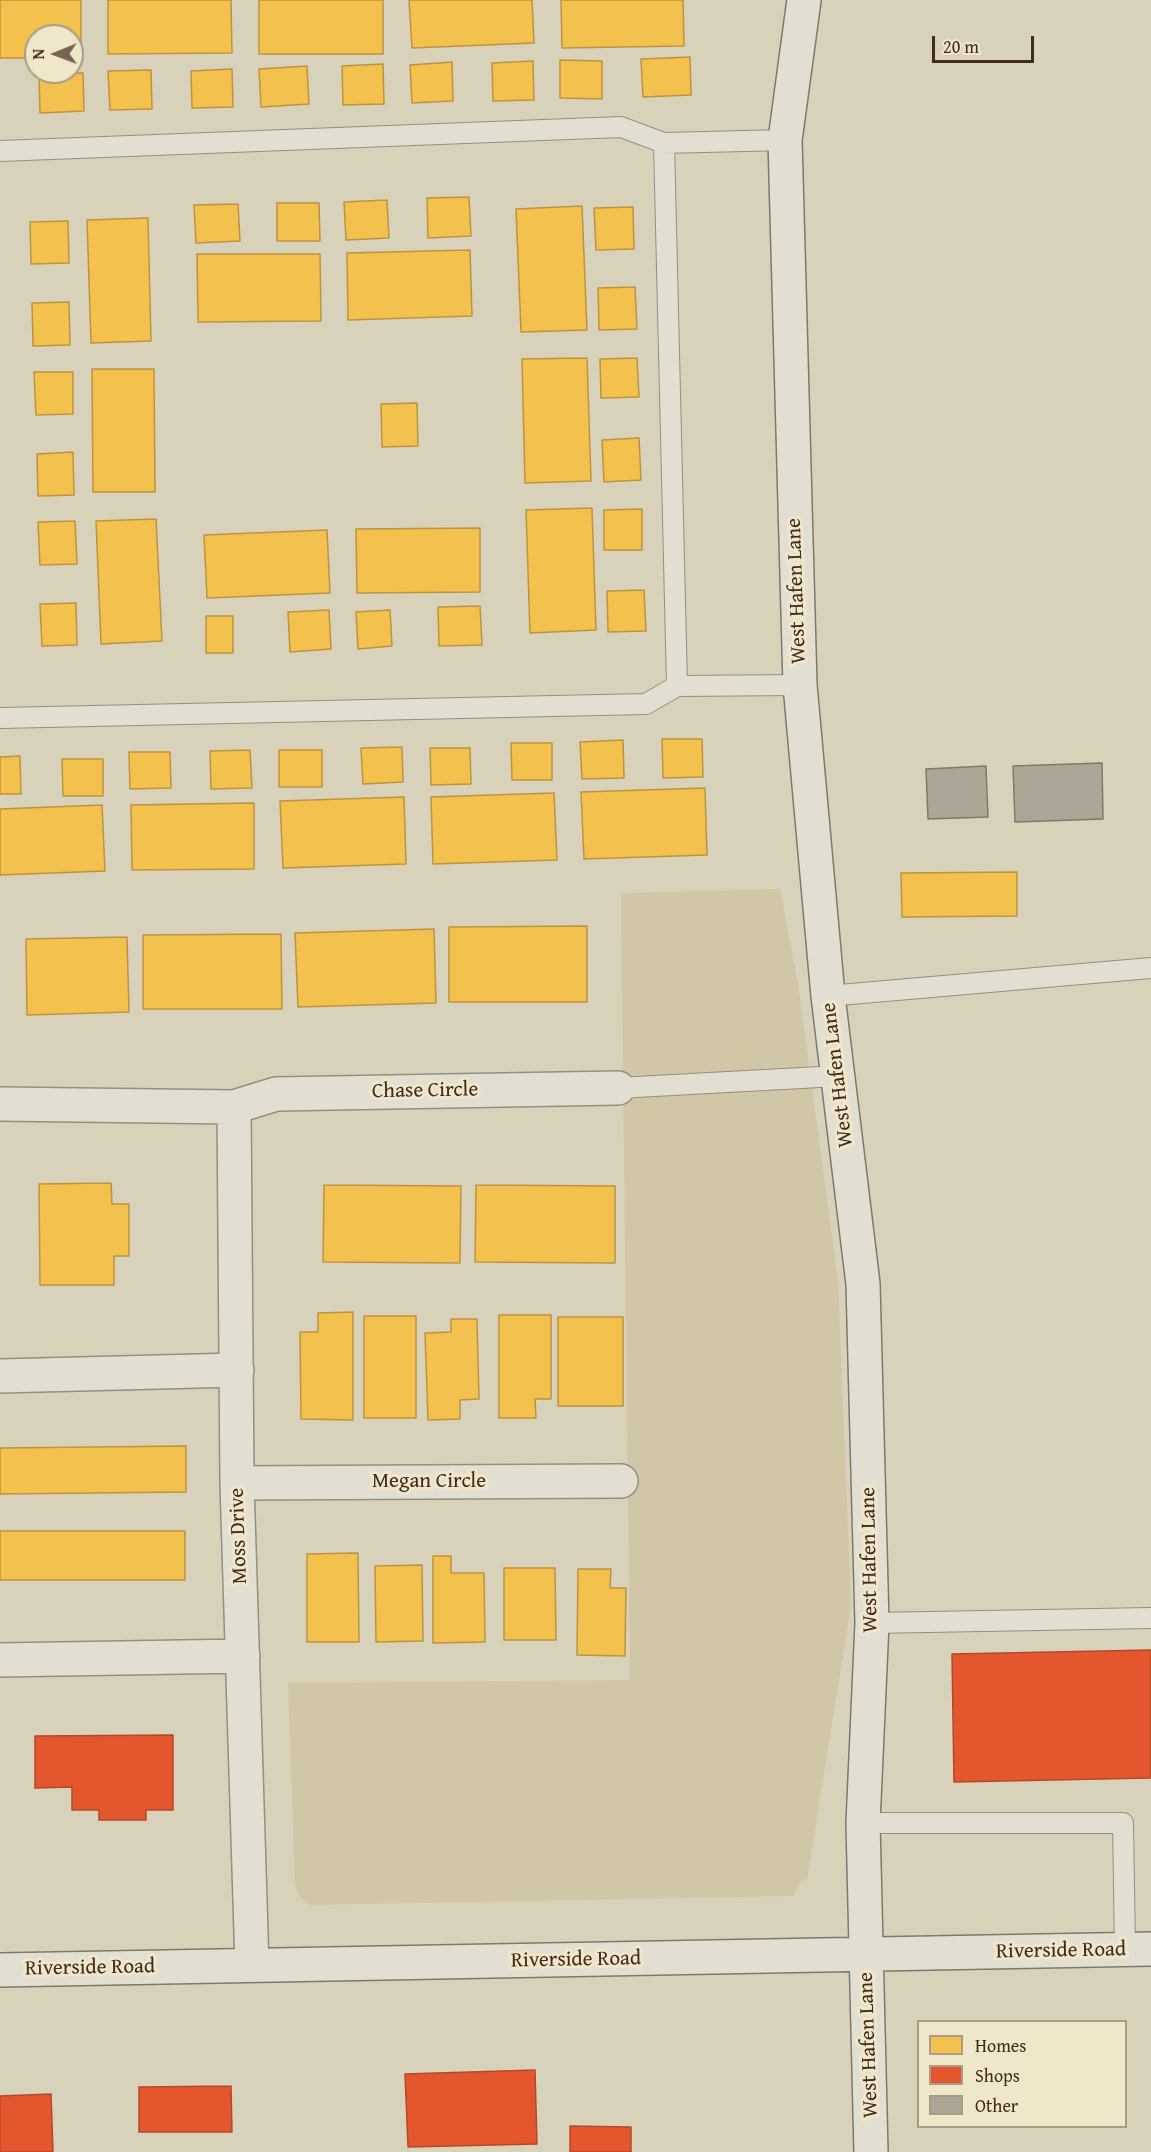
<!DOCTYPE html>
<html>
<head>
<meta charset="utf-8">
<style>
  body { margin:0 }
  #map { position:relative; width:1151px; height:2152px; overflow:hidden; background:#d9d2ba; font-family:"Gentium Book Plus",serif }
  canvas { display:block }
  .legend { position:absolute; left:917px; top:2020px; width:210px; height:108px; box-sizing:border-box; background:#efe7ca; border:2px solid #aa9b86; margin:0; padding:8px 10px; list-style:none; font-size:18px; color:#432920 }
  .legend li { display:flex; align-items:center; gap:12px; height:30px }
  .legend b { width:30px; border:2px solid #aa9b86 }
  .north { position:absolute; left:24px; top:24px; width:60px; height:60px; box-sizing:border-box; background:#efe7ca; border:2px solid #aa9b86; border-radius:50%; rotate:269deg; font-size:16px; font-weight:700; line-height:24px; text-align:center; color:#432920 }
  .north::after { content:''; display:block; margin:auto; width:21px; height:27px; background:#786456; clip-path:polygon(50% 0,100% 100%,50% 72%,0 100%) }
  .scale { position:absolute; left:932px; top:36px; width:102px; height:27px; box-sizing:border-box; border:3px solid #432920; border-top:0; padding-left:8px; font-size:18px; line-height:21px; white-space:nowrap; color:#432920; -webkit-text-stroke:4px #efe7ca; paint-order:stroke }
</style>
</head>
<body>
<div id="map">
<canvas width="1151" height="2152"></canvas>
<ul class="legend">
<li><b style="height:16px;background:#f2c14e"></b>Homes</li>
<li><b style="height:16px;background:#e4572e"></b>Shops</li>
<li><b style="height:16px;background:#ada696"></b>Other</li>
</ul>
<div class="north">N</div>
<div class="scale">20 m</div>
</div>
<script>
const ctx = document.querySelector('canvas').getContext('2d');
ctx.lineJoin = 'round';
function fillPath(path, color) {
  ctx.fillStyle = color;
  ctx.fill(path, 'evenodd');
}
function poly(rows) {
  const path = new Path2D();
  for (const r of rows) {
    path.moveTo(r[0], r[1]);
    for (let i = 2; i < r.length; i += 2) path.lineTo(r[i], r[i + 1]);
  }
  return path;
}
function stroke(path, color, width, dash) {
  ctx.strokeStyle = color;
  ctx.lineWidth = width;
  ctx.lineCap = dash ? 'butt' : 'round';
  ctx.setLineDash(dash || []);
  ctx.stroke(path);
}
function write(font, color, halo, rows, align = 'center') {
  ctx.font = font + ' "Gentium Book Plus",serif';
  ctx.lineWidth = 6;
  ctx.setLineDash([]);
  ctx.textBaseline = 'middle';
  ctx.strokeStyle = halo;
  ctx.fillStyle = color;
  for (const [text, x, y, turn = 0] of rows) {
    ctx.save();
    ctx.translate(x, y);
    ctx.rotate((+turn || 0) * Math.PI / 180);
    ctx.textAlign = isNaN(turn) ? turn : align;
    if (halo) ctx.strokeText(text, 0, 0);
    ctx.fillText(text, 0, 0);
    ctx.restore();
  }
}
fillPath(poly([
  [780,889,798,984,838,1280,851,1605,807,1880,801,1881,793,1896,309,1905,300,1897,295,1885,288,1683,630,1680,621,893]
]), '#d1c6a6');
const homes = poly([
  [0,0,81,0,81,57,72,57,72,36,36,36,36,58,0,58,0,0],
  [108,0,231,0,232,53,108,54,108,0],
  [259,0,383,0,383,54,259,54,259,0],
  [409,0,532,0,534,43,412,48,409,0],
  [561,0,683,0,684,46,562,48,561,0],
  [690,57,691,95,643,97,641,59,690,57],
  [560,60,602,61,602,99,560,98,560,60],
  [533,61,534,100,493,101,492,63,533,61],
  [452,62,453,101,412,103,410,65,452,62],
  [383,64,384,104,343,105,342,66,383,64],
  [307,66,309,104,261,107,259,69,307,66],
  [232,69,233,107,192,108,191,71,232,69],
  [151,70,152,109,110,110,108,71,151,70],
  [83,73,84,111,40,113,39,75,83,73],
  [469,197,471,236,428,238,427,198,469,197],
  [387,200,389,238,346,240,344,202,387,200],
  [277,203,319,203,320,241,277,241,277,203],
  [238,204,240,241,196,243,194,205,238,204],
  [582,206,587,330,521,332,516,209,582,206],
  [633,207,634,249,596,250,594,208,633,207],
  [148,218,151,341,91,343,87,220,148,218],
  [68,221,69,263,31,264,30,222,68,221],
  [470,250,472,316,348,320,347,253,470,250],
  [197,254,320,254,321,321,198,322,197,254],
  [635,287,637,329,599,330,598,288,635,287],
  [69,302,70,345,33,346,32,303,69,302],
  [587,358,591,481,525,483,522,359,587,358],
  [637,358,639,397,601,398,600,359,637,358],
  [92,369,154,369,155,492,93,492,92,369],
  [34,372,73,372,73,414,36,415,34,372],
  [417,403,418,446,382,447,381,404,417,403],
  [639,438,641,480,604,482,602,440,639,438],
  [73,452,74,495,38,496,37,454,73,452],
  [592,508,596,630,530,633,526,510,592,508],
  [642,509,642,550,604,550,604,510,642,509],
  [156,519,162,641,101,644,96,521,156,519],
  [75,521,77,564,40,565,38,522,75,521],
  [480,528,480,592,357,593,356,529,480,528],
  [327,530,330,593,207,598,204,535,327,530],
  [644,590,646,631,608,632,607,591,644,590],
  [76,603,77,645,42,646,40,604,76,603],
  [480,606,482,645,439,646,438,607,480,606],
  [329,610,331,649,290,652,288,612,329,610],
  [390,610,392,646,358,649,356,612,390,610],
  [206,616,233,616,233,653,206,653,206,616],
  [662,739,702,739,703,777,663,778,662,739],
  [623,740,624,778,582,779,580,742,623,740],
  [511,743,552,743,552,780,512,780,511,743],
  [402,747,403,782,363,784,361,748,402,747],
  [430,748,470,748,471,784,431,785,430,748],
  [250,750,252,788,211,789,210,751,250,750],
  [279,750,322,750,322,787,279,787,279,750],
  [129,752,170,752,171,788,130,789,129,752],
  [20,756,21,794,0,794,0,757,20,756],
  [62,759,103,759,103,796,63,796,62,759],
  [705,788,707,855,584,859,581,792,705,788],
  [554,793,557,860,433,864,431,797,554,793],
  [404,797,406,864,283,868,280,801,404,797],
  [254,803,254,869,132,870,131,805,254,803],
  [102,805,105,871,0,875,0,809,102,805],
  [1017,872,1017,916,902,917,901,873,1017,872],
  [587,926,587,1002,449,1002,449,927,587,926],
  [434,929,436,1003,298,1007,295,933,434,929],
  [281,934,282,1009,143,1009,143,935,281,934],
  [127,937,129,1012,27,1015,26,939,127,937],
  [111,1183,112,1204,129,1204,129,1256,114,1256,114,1285,40,1285,39,1184,111,1183],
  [324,1185,461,1186,460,1263,323,1262,324,1185],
  [476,1185,615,1186,615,1263,475,1262,476,1185],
  [353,1312,353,1420,301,1419,300,1332,318,1332,318,1313,353,1312],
  [499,1315,551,1315,551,1399,535,1399,536,1418,499,1418,499,1315],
  [364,1316,416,1316,416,1418,364,1418,364,1316],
  [558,1317,623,1317,623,1406,558,1406,558,1317],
  [451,1319,477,1319,479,1399,460,1400,460,1419,428,1420,425,1333,451,1332,451,1319],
  [186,1446,186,1492,0,1494,0,1448,186,1446],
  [0,1531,185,1531,185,1580,0,1580,0,1531],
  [358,1553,359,1642,307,1642,307,1554,358,1553],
  [433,1556,451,1556,451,1573,484,1573,485,1642,433,1643,433,1556],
  [422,1565,423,1641,376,1642,375,1566,422,1565],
  [504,1568,555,1568,556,1640,504,1640,504,1568],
  [578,1569,611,1569,610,1588,626,1588,625,1656,577,1655,578,1569]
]);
fillPath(homes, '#f2c14e');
stroke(homes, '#be9340', 1.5);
const shops = poly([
  [1151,1650,1151,1778,954,1782,952,1654,1151,1650],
  [173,1735,173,1810,146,1810,146,1820,99,1820,99,1810,72,1810,72,1787,35,1788,35,1736,173,1735],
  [535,2070,537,2144,408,2147,405,2074,535,2070],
  [231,2086,232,2132,139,2132,139,2087,231,2086],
  [51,2094,53,2152,0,2152,0,2096,51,2094],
  [570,2126,631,2127,631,2152,570,2152,570,2126]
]);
fillPath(shops, '#e4572e');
stroke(shops, '#b4492a', 1.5);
const building = poly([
  [1102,763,1103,819,1015,822,1013,766,1102,763],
  [986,766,988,817,928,819,926,769,986,766]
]);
fillPath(building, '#ada696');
stroke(building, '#80786b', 1.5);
const service = poly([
  [664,143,677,686],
  [0,151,621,127,664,143,785,140],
  [0,718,646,704,677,686,800,685],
  [828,996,1151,968],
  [618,1088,838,1076],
  [872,1623,1151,1618],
  [863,1823,1123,1823,1125,1950]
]);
const minor = poly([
  [0,1104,234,1107,276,1094,618,1088],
  [234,1107,237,1483,252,1965],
  [0,1376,237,1370],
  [237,1483,621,1481],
  [0,1660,243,1656]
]);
const secondary = poly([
  [804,0,785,140,800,685,828,996,863,1284,872,1623,863,1823,871,2152],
  [0,1970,1151,1949]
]);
stroke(service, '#968e80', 22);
stroke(minor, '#968e80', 36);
stroke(secondary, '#80786b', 36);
stroke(service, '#e2ded2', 20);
stroke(minor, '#e2ded2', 33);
stroke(secondary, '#e2ded2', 33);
write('21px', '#432920', '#efe7ca', [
  ["West Hafen Lane",797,591,-92],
  ["West Hafen Lane",838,1075,-97],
  ["Chase Circle",425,1091,-1],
  ["Megan Circle",429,1482],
  ["Moss Drive",239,1536,-92],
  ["West Hafen Lane",870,1560,-91],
  ["Riverside Road",1061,1951,-1],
  ["Riverside Road",576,1960,-1],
  ["Riverside Road",90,1968,-1],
  ["West Hafen Lane",869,2045,-92]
]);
</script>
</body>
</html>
